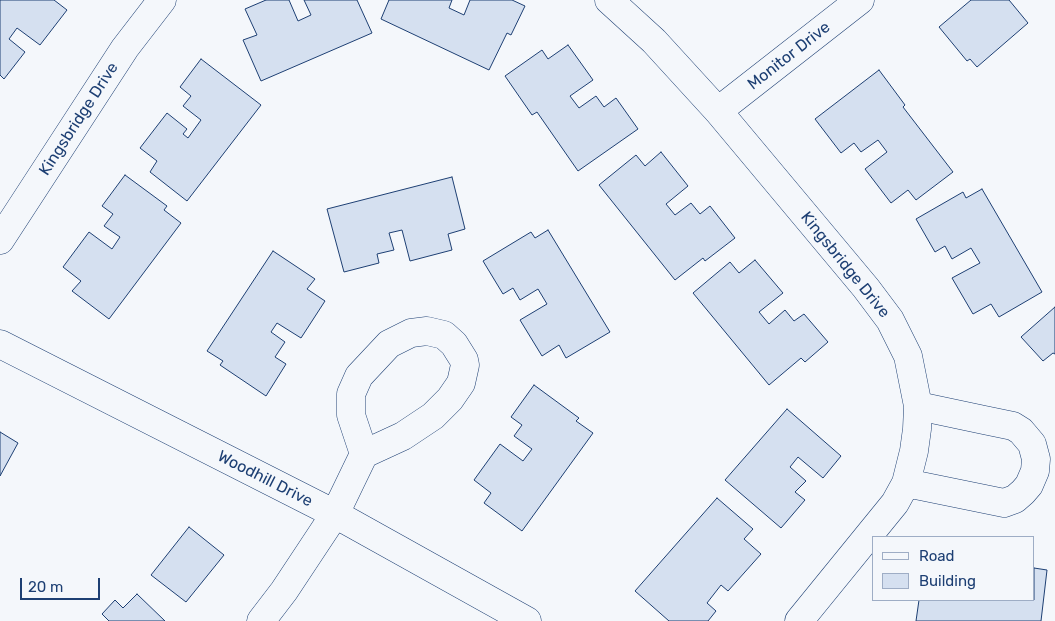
<!DOCTYPE html>
<html>
<head>
<meta charset="utf-8">
<style>
  body { margin:0 }
  #map { position:relative; width:1055px; height:621px; overflow:hidden; background:#f4f7fb; font-family:Rubik,sans-serif }
  canvas { display:block }
  .legend { position:absolute; left:872px; top:536px; width:162px; height:65px; box-sizing:border-box; background:#f4f7fb; border:1px solid #9eadc5; margin:0; padding:6px 9px; list-style:none; font-size:15px; color:#1d3f73 }
  .legend li { display:flex; align-items:center; gap:10px; height:25px }
  .legend b { width:25px; border:1px solid #9eadc5 }
  .scale { position:absolute; left:20px; top:578px; width:80px; height:22px; box-sizing:border-box; border:2px solid #1d3f73; border-top:0; padding-left:6px; font-size:15px; line-height:18px; white-space:nowrap; color:#1d3f73; -webkit-text-stroke:4px #f4f7fb; paint-order:stroke }
</style>
</head>
<body>
<div id="map">
<canvas width="1055" height="621"></canvas>
<ul class="legend">
<li><b style="height:6px;background:#f4f7fb"></b>Road</li>
<li><b style="height:14px;background:#d5e0f0"></b>Building</li>
</ul>
<div class="scale">20 m</div>
</div>
<script>
const ctx = document.querySelector('canvas').getContext('2d');
ctx.lineJoin = 'round';
function fillPath(path, color) {
  ctx.fillStyle = color;
  ctx.fill(path, 'evenodd');
}
function poly(rows) {
  const path = new Path2D();
  for (const r of rows) {
    path.moveTo(r[0], r[1]);
    for (let i = 2; i < r.length; i += 2) path.lineTo(r[i], r[i + 1]);
  }
  return path;
}
function stroke(path, color, width, dash) {
  ctx.strokeStyle = color;
  ctx.lineWidth = width;
  ctx.lineCap = dash ? 'butt' : 'round';
  ctx.setLineDash(dash || []);
  ctx.stroke(path);
}
function write(font, color, halo, rows, align = 'center') {
  ctx.font = font + ' Rubik,sans-serif';
  ctx.lineWidth = 4;
  ctx.setLineDash([]);
  ctx.textBaseline = 'middle';
  ctx.strokeStyle = halo;
  ctx.fillStyle = color;
  for (const [text, x, y, turn = 0] of rows) {
    ctx.save();
    ctx.translate(x, y);
    ctx.rotate((+turn || 0) * Math.PI / 180);
    ctx.textAlign = isNaN(turn) ? turn : align;
    if (halo) ctx.strokeText(text, 0, 0);
    ctx.fillText(text, 0, 0);
    ctx.restore();
  }
}
const building = poly([
  [0,0,54,0,67,10,40,45,17,28,9,39,25,52,4,79,0,75,0,0],
  [266,0,289,0,298,21,311,15,304,0,357,0,372,33,261,81,243,40,257,35,245,9,266,0],
  [389,0,452,0,449,8,464,15,470,0,512,0,525,6,511,35,507,33,489,70,381,19,389,0],
  [971,0,1009,0,1028,23,977,67,970,59,967,61,939,27,971,0],
  [568,45,593,80,570,96,579,108,596,96,604,107,616,98,638,129,578,171,537,112,532,115,505,76,542,50,548,59,568,45],
  [201,59,261,105,187,201,150,172,157,161,140,148,167,113,187,129,183,134,188,138,201,120,183,106,191,96,180,87,201,59],
  [879,70,905,105,903,107,953,172,916,200,908,190,891,203,865,169,887,152,878,140,861,152,854,143,841,153,815,119,879,70],
  [661,152,688,186,666,204,675,215,691,203,700,214,710,206,735,238,705,261,703,258,675,280,599,185,636,155,645,166,661,152],
  [125,175,167,206,164,210,181,223,109,319,72,291,81,281,63,267,89,232,112,249,120,237,104,226,113,214,102,206,125,175],
  [452,177,465,229,448,234,452,250,410,261,402,230,389,233,394,250,377,254,379,263,344,272,327,209,452,177],
  [982,189,1042,292,999,317,991,304,973,314,952,278,980,263,971,248,952,259,945,246,935,252,916,219,963,192,966,198,982,189],
  [548,230,610,332,566,358,559,345,542,356,520,320,547,304,538,289,520,300,513,288,503,294,483,261,531,232,535,238,548,230],
  [273,251,315,279,307,289,325,301,301,338,277,323,271,332,285,342,275,357,286,364,266,396,220,365,223,361,207,351,273,251],
  [755,260,783,293,759,312,769,324,785,310,794,321,804,314,828,342,805,362,801,358,769,385,693,293,730,262,739,273,755,260],
  [1055,307,1055,354,1053,353,1043,361,1021,337,1055,307],
  [534,385,579,418,576,421,593,433,522,531,484,503,491,493,474,480,500,444,523,461,532,449,514,436,522,425,511,417,534,385],
  [787,409,841,456,823,478,798,457,790,467,806,481,795,492,805,500,781,528,725,480,787,409],
  [0,432,18,443,0,476,0,432],
  [717,498,753,529,744,539,761,554,728,591,721,585,707,603,716,611,708,621,669,621,635,591,717,498],
  [189,527,224,555,186,602,151,575,189,527],
  [1034,568,1047,570,1041,621,916,621,919,600,1034,600,1034,568],
  [137,594,165,621,109,621,102,614,115,600,123,608,137,594]
]);
fillPath(building, '#d5e0f0');
stroke(building, '#1d3f73', 1);
const minor = poly([
  [609,0,654,41,718,111,866,288,890,320,908,356,918,406,917,429,914,451,906,483,895,503,799,621],
  [718,111,860,0],
  [0,240,125,48,162,0],
  [0,344,335,514,527,621],
  [906,483,1004,503,1015,499,1023,492,1029,485,1035,471,1036,459,1032,444,1021,431,1013,426,984,420,918,406],
  [261,621,284,591,335,514,364,454,403,436,433,416,450,399,461,383,465,365,464,360,454,344,444,335,427,331,411,333,389,344,359,376,351,394,351,415,364,454]
]);
stroke(minor, '#1d3f73', 29);
stroke(minor, '#f4f7fb', 28);
write('16px', '#1d3f73', '#f4f7fb', [
  ["Monitor Drive",789,56,-38],
  ["Kingsbridge Drive",79,119,-57],
  ["Kingsbridge Drive",845,265,51],
  ["Woodhill Drive",265,479,27]
]);
</script>
</body>
</html>
